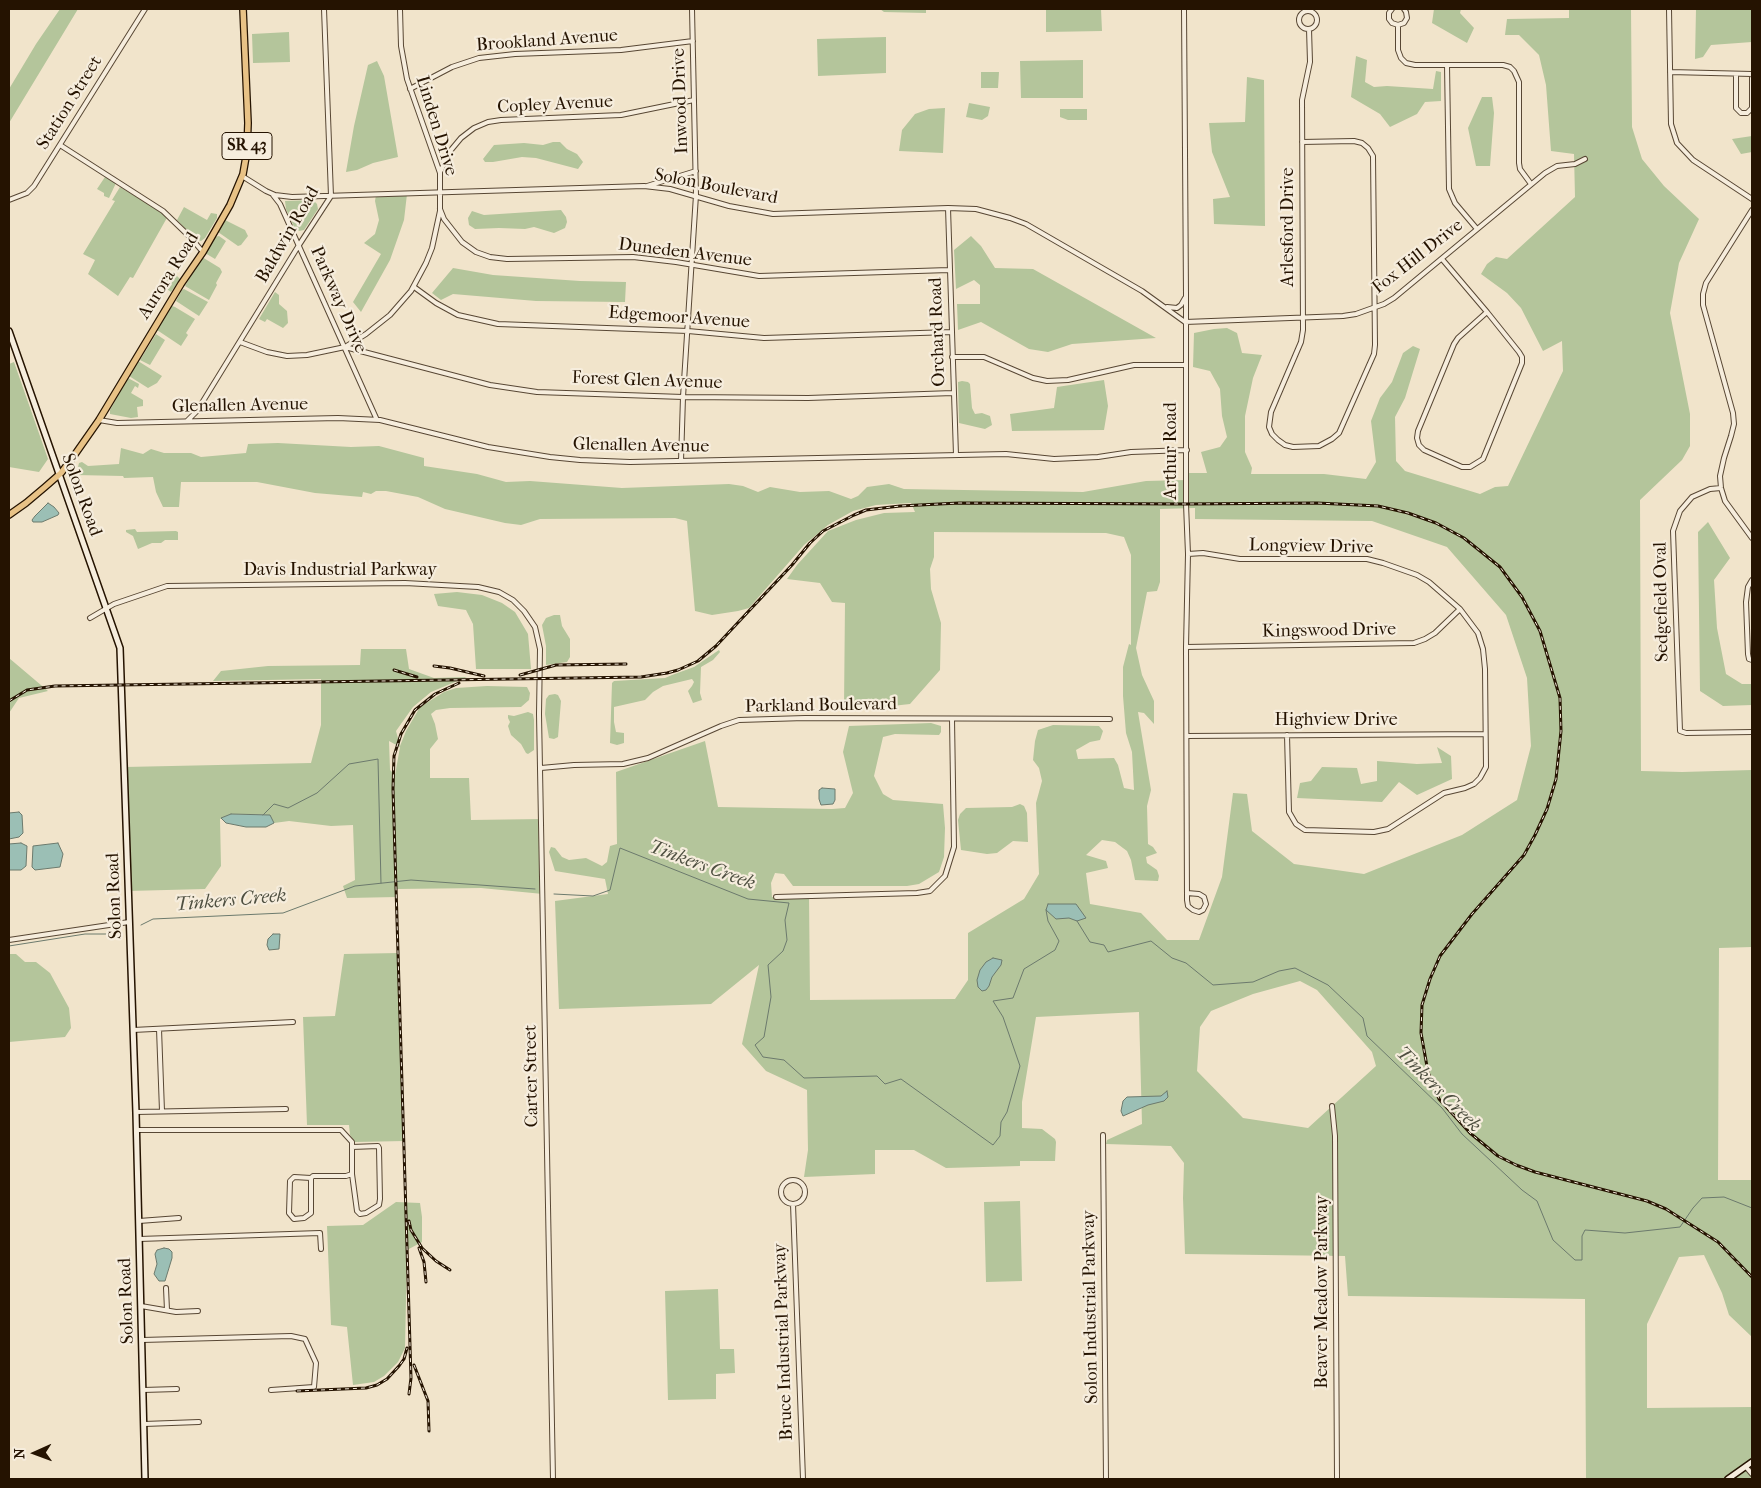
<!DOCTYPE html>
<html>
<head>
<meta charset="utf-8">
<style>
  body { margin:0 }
  #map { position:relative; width:1761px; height:1488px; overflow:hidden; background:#f1e4cb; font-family:"IM FELL French Canon",serif }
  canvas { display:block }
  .frame { position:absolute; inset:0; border:10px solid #251301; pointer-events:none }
  .north { position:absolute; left:10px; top:1428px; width:50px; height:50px; -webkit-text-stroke:4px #f6eddd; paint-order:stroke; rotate:268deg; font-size:14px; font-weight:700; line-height:20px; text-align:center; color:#251301 }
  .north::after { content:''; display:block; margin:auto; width:18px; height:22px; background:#251301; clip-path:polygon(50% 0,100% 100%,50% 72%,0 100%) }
</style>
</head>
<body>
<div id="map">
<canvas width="1761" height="1488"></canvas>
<div class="frame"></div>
<div class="north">N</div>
</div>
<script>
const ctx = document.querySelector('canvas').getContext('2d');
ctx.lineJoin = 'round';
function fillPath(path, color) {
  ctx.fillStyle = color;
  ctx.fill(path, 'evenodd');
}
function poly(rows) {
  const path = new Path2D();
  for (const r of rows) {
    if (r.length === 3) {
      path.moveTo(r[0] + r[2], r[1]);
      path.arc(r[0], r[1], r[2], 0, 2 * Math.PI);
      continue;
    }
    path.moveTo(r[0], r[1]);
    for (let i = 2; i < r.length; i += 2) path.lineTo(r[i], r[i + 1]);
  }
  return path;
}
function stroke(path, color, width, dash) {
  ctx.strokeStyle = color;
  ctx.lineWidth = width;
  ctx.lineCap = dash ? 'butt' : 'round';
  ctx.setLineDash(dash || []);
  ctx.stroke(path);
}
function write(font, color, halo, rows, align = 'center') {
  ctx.font = font + ' "IM FELL French Canon",serif';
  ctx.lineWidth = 4.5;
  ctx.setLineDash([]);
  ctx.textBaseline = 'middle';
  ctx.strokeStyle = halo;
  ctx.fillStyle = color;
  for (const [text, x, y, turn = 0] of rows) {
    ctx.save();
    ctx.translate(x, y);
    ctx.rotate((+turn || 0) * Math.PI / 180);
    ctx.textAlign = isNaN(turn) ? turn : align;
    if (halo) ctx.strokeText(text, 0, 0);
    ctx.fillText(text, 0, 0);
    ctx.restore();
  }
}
fillPath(poly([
  [60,9,78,9,9,123,9,89,36,44],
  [880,9,926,9,926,13,884,12],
  [1046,9,1101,9,1102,31,1046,32],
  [1434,9,1461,9,1460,13,1474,28,1467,43,1432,23],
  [1569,9,1631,9,1632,127,1642,159,1664,186,1699,219,1679,263,1670,313,1690,414,1690,446,1682,460,1640,500,1641,771,1682,772,1752,770,1752,947,1719,948,1718,1180,1752,1180,1752,1337,1729,1315,1722,1293,1704,1255,1679,1257,1647,1324,1647,1408,1752,1407,1752,1479,1586,1479,1585,1299,1348,1296,1345,1256,1185,1254,1183,1198,1184,1163,1171,1146,1106,1144,1107,1140,1142,1124,1139,1012,1036,1017,1022,1102,1022,1128,1042,1129,1055,1139,1056,1142,1055,1161,1020,1161,1020,1166,946,1168,914,1150,875,1150,875,1174,804,1177,808,1150,807,1090,766,1071,742,1044,759,965,711,1004,559,1009,555,901,608,894,605,879,555,871,549,852,551,847,555,848,562,857,569,860,586,858,602,866,607,862,610,846,617,844,616,772,705,741,718,807,832,809,845,808,853,793,843,752,849,726,931,723,941,726,941,732,939,735,895,734,883,737,874,776,883,794,893,800,943,804,945,828,944,857,939,872,919,884,907,886,793,886,784,874,775,873,771,883,772,897,809,895,810,1000,955,999,968,980,968,933,1024,899,1039,874,1036,803,1042,781,1039,768,1033,760,1035,741,1038,730,1053,725,1099,726,1103,731,1100,740,1090,742,1076,750,1078,759,1114,758,1118,765,1124,788,1134,790,1132,752,1126,733,1123,696,1123,667,1129,644,1131,645,1131,555,1124,537,1106,533,934,532,934,557,930,569,931,589,941,623,940,670,910,704,856,710,844,707,845,603,832,602,820,583,787,579,797,565,828,531,856,520,884,513,915,512,911,503,876,505,853,511,828,525,804,545,749,608,738,611,712,615,695,611,687,521,675,518,540,519,521,525,505,523,445,509,418,497,386,491,376,491,371,494,363,492,362,497,315,493,257,482,181,482,179,507,163,507,156,492,153,477,124,478,123,476,76,475,79,463,82,462,88,466,119,464,121,448,143,454,151,449,164,453,191,453,201,457,246,453,248,444,278,443,351,447,379,446,424,458,424,466,477,474,506,482,530,481,622,488,729,484,743,486,758,492,770,487,800,492,829,491,851,499,858,496,867,487,889,484,904,489,1083,492,1146,481,1186,480,1186,473,1207,473,1201,452,1220,447,1227,437,1222,416,1220,389,1210,371,1193,367,1194,333,1214,329,1227,328,1237,333,1242,353,1262,355,1253,378,1245,416,1245,452,1252,468,1251,474,1324,474,1366,479,1376,462,1371,421,1380,398,1392,382,1403,353,1413,346,1420,349,1405,398,1395,417,1396,461,1405,471,1480,494,1495,487,1508,486,1563,371,1562,341,1543,351,1521,308,1507,293,1481,274,1487,264,1496,257,1507,259,1575,197,1574,154,1551,151,1546,85,1539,55,1519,35,1505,35,1507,19,1569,18],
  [1195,508,1195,519,1372,521,1447,547,1506,615,1527,678,1531,746,1517,800,1462,835,1364,874,1294,864,1252,831,1247,794,1233,793,1222,877,1199,940,1167,940,1141,913,1090,904,1086,873,1108,868,1106,861,1086,855,1102,840,1115,842,1127,851,1131,860,1135,880,1158,881,1159,876,1157,870,1147,863,1146,857,1157,853,1153,847,1148,844,1147,806,1151,790,1138,712,1144,713,1154,724,1154,701,1142,675,1136,648,1147,592,1157,591,1160,582,1160,509],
  [1300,981,1317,990,1372,1052,1376,1066,1308,1128,1243,1118,1197,1071,1200,1027,1211,1011,1253,994],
  [1696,9,1752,9,1752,42,1711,45,1703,57,1695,59],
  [289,32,290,62,253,63,252,34],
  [886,37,886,73,818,76,817,39],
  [1356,56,1367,60,1365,82,1374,87,1387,86,1433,89,1436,71,1441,72,1441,101,1425,102,1417,114,1390,127,1380,114,1351,97],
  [1083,60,1083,98,1021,98,1020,61],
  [377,61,384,76,398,157,373,163,357,170,346,172,354,126,368,65],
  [981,72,999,72,998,88,981,88],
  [1247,77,1264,80,1265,226,1214,224,1213,199,1230,197,1212,152,1209,123,1245,122],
  [1482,97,1492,97,1494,113,1490,166,1476,166,1468,128],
  [969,103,990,107,988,116,982,120,966,117],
  [945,108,943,153,899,151,902,130,915,114,929,109],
  [1060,109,1087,109,1087,120,1068,120,1060,117],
  [1752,136,1752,152,1741,154,1732,139],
  [553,142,560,142,567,149,577,154,583,162,578,169,536,158,522,157,493,162,485,162,483,159,494,145,524,143,543,145],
  [105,177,116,183,109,198,104,196,104,193,97,189],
  [120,187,168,216,133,278,130,277,118,296,88,274,95,260,83,254,115,201,112,200],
  [407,194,404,220,390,260,361,312,353,302,381,254,364,243,375,234,379,220,375,201,376,195],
  [313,200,317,204,318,209,304,230,299,231,295,229,286,209,285,201],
  [184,207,207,220,211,213,217,214,217,218,205,238,201,241,195,239,177,220],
  [561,210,566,217,567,222,565,228,554,233,534,227,525,229,499,228,475,229,469,225,468,218,472,211,484,215],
  [225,220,245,230,248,236,241,245,238,246,218,232],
  [219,236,226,241,215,259,205,253,215,237],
  [971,236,981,246,995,268,1033,269,1156,338,1072,344,1048,352,1029,349,981,322,958,330,957,304,980,304,980,285,974,280,956,289,954,250],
  [202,257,220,268,222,272,216,283,217,285,209,300,185,286],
  [453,268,493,275,580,281,626,282,625,302,536,301,453,294,441,300,432,293],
  [168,275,174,278,176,275,180,279,171,292,161,285],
  [184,289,208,302,199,316,176,301,182,290],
  [275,292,279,295,279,304,287,311,288,323,283,328,267,319,265,322,259,319],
  [172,306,175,307,195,319,186,333,188,335,181,346,157,330],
  [156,334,165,340,150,365,140,360],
  [138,361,162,376,157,383,148,388,129,376],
  [14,362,48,459,39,472,9,467,9,364],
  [128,378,139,384,138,388,135,386,131,393,143,400,143,406,137,407,138,417,131,418,110,414,110,410],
  [1104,380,1108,406,1104,430,1012,431,1010,414,1054,408,1057,387],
  [962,381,968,382,970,384,972,408,975,414,982,413,990,416,992,425,985,429,959,423,958,382],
  [1708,522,1730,558,1714,580,1717,628,1726,674,1742,684,1752,684,1752,705,1723,706,1700,691,1698,532],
  [135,529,137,532,176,531,178,532,178,540,165,540,161,543,152,543,138,549,133,536,126,532,126,530],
  [457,592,482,595,502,603,515,612,528,634,531,669,476,669,473,624,466,610,438,606,434,594],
  [554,615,560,615,562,626,570,639,570,657,567,662,546,665,546,646,542,625,546,618],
  [361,649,406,649,409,669,434,678,467,677,431,692,413,707,396,731,400,746,406,731,420,707,444,692,456,688,487,686,527,687,530,693,529,700,521,707,450,708,436,710,431,714,435,724,438,739,430,749,430,778,469,778,471,820,542,819,543,894,481,888,397,889,397,897,347,898,343,886,355,880,353,825,331,826,289,821,274,823,269,815,231,814,220,819,221,866,205,889,128,891,125,767,311,763,321,725,321,679,213,681,221,671,268,666,360,665],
  [389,741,400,747,395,775,390,770],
  [719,650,720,652,713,660,701,667,700,693,702,700,693,703,688,691,692,686,694,682,692,679,663,686,653,692,645,700,614,707,614,722,616,732,624,733,624,743,617,745,610,743,612,683,614,681,665,678,672,675,694,667],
  [9,658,48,691,19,698,9,713],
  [555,694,558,695,561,701,558,737,554,739,549,738,545,714,546,699,549,695],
  [528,712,533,714,534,720,534,750,528,754,526,753,521,744,511,735,508,726,510,722,508,718,508,715,514,716],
  [1437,747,1451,756,1452,779,1417,795,1399,782,1382,802,1297,798,1300,783,1311,781,1322,767,1357,768,1361,784,1377,781,1377,761,1417,764,1442,763],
  [1020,804,1024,806,1027,813,1028,842,1013,841,997,853,987,854,961,850,958,820,960,814,966,808,1012,807],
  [399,953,404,1141,355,1142,350,1135,349,1125,307,1125,303,1017,335,1016,344,954],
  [9,954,16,954,25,962,36,962,50,973,69,1008,71,1028,65,1037,9,1042],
  [1020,1201,1022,1281,986,1282,984,1202],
  [396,1202,420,1203,422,1217,422,1242,407,1250,405,1348,398,1362,384,1376,374,1382,353,1385,347,1327,331,1325,327,1226,363,1225],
  [718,1289,720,1349,734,1349,735,1373,716,1374,716,1399,668,1400,665,1291]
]), '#b4c59b');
const water = poly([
  [48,503,54,507,59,513,58,515,42,522,33,522,32,520,35,516,48,503],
  [822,788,835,789,835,800,833,804,821,805,819,799,819,790,822,788],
  [19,812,22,815,23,833,19,837,9,839,9,813,19,812],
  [231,814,270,815,274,823,266,827,246,827,226,823,221,818,231,814],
  [21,843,27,846,26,866,21,870,9,870,9,844,21,843],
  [58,843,63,854,60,867,35,870,32,867,33,846,58,843],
  [1048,904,1076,904,1086,918,1077,921,1069,918,1056,919,1046,910,1048,904],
  [273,934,280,934,279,949,269,950,267,945,268,939,273,934],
  [993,958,1002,960,1001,965,992,977,989,986,986,990,982,991,978,987,977,980,980,970,986,962,993,958],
  [1167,1091,1168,1097,1164,1101,1148,1105,1123,1116,1121,1111,1123,1101,1127,1097,1161,1096,1167,1091],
  [164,1248,169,1249,172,1252,172,1258,165,1281,159,1281,154,1274,157,1264,155,1254,157,1250,164,1248]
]);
fillPath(water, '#9bbfb5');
stroke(water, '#6c7a6d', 1);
stroke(poly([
  [263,815,274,804,288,808,317,793,349,764,378,759,381,883],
  [554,894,593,896,610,890,620,848,748,899,789,903,785,920,787,940,783,951,768,965,771,997,764,1037,755,1045,763,1057,784,1060,804,1078,877,1076,885,1084,901,1079,993,1145,1000,1136,1001,1122,1007,1112,1020,1066,1003,1017,993,1001,1013,998,1024,969,1055,950,1059,941,1048,921,1046,910],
  [1077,921,1090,942,1104,945,1108,952,1151,941,1172,958,1186,963,1213,985,1253,982,1279,971,1295,968,1328,985,1363,1018,1367,1036,1442,1108,1462,1134,1522,1190,1537,1201,1553,1240,1575,1260,1582,1260,1582,1236,1585,1230,1625,1233,1680,1227,1693,1208,1702,1198,1724,1197,1752,1208],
  [141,925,153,919,283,913,355,886,411,880,535,889],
  [9,946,85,934,117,934]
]), '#6c7a6d', 1);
const street = poly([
  [1184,9,1186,294,1186,504,1188,554,1186,647,1187,900,1188,906,1193,910,1199,912,1203,910,1206,904,1204,897,1199,894,1187,893],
  [1392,9,1389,13,1389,19,1392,23,1398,25,1404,23,1407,18,1406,12,1404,9],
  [1669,9,1671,124,1677,143,1693,160,1752,199],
  [1308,20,9],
  [1398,25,1398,50,1401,58,1406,63,1415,65,1503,65,1510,67,1514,71,1519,82,1519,163,1520,169,1531,184],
  [1447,65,1449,189,1455,203,1477,229],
  [1670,72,1752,74],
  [1736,74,1736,108,1741,113,1747,113,1752,108,1752,78],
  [410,89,452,67,479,58,515,54,621,50,693,41],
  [1302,142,1354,141,1362,143,1368,148,1373,156,1375,345,1374,354,1339,433,1332,439,1319,446,1293,447,1285,445,1278,440,1272,434,1269,427,1271,412,1301,342,1303,330,1302,100,1310,62,1309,29],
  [60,145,163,211,189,236,203,252],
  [440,172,451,150,461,138,474,128,488,122,501,120,621,115,694,100],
  [242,176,266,191,275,195,292,197,644,186,670,189,729,206,773,214,948,208,976,209,1010,218,1026,224,1142,291,1185,322],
  [647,186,696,171],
  [273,195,280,204,377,420],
  [9,200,27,193,34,186,145,9],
  [948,208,956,455],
  [440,209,444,219,462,242,476,252,490,257,507,259,633,257,676,262,759,276,949,270],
  [1752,210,1706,283,1703,294,1703,305,1733,413,1734,424,1731,436,1724,458,1720,476,1721,488,1725,501,1752,538],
  [1442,259,1487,312,1519,352,1522,357,1522,363,1483,459,1470,467,1462,467,1424,450,1419,445,1417,438,1418,431,1454,344,1458,338,1487,312],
  [414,287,436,303,458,315,498,324,688,331,764,338,951,332],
  [1167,307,1177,308,1181,305,1185,298],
  [1185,322,1343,316,1356,314,1384,304,1394,298,1545,173,1557,166,1575,164,1585,159],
  [240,342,267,352,287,356,307,355,345,347,366,334,390,315,411,291,426,263,432,248,440,211,440,173,407,79,401,46,400,9],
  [345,347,490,385,537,392,683,397,808,398,953,393],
  [952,357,984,357,1033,378,1047,381,1068,380,1134,365,1186,365],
  [99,420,117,423,338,418,380,420,488,447,550,457,580,460,630,462,1006,454,1054,459,1098,457,1131,452,1187,450],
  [187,421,197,411,299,245,331,196,324,9],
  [681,461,683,397,696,195,692,9],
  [1721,488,1710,489,1692,497,1680,511,1673,531,1680,731,1686,733,1752,732],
  [1188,554,1203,553,1240,559,1367,559,1383,563,1417,575,1429,582,1460,609,1478,633,1483,649,1485,669,1486,767,1480,778,1474,784,1465,788,1444,793,1388,829,1374,832,1305,830,1296,824,1289,812,1287,735],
  [1752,580,1748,587,1746,602,1748,654,1749,659,1752,660],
  [90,618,114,604,167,586,405,583,478,587,499,592,513,600,524,611,535,627,540,649,539,714,553,1479],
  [1186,647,1414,643,1425,639,1435,633,1460,609],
  [1187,736,1485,734],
  [541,768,574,765,623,764,648,758,721,726,739,720,805,718,1110,719],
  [776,897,917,893,930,891,945,876,954,847,952,719],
  [9,940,129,922],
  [159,1029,162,1111],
  [133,1030,293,1022],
  [1332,1106,1335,1136,1337,1479],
  [136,1112,286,1109],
  [136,1130,341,1130,352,1142,352,1174,346,1176,313,1176,311,1178,311,1213,304,1218,294,1219,289,1213,290,1181,294,1177,311,1178],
  [1103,1135,1106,1479],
  [352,1147,378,1146,379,1148,380,1199,379,1205,366,1213,360,1214,357,1211,352,1174],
  [793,1192,12],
  [793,1204,803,1479],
  [139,1221,179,1218],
  [139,1239,320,1233,321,1249],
  [166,1288,167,1310],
  [141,1306,176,1312,198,1311],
  [142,1340,291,1336,305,1339,316,1363,314,1387,271,1390],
  [143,1390,177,1389],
  [144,1424,199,1422],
  [1746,1467,1752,1474]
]);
const secondary = poly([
  [9,331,120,648,136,1113,145,1479],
  [1728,1479,1752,1462]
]);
const primary = poly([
  [9,515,26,503,45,487,61,473,71,460,99,420,181,284,203,252,230,205,243,174,247,151,248,123,243,9]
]);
stroke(street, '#584734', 6);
stroke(secondary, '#251301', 8);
stroke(primary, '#251301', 8);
stroke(street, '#f6eddd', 4);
stroke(secondary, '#f6eddd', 5);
stroke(primary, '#e8c286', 5.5);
const rail = poly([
  [434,666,450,668,484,676],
  [394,670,417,677],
  [520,675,556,665,626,664],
  [9,701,27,690,55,686,641,677,667,673,678,670,698,661,716,646,792,565,810,543,823,531,854,515,866,510,900,506,959,503,1186,504,1317,503,1378,506,1408,513,1436,523,1464,538,1500,567,1522,597,1540,631,1560,698,1561,731,1556,779,1547,809,1535,835,1524,855,1472,914,1440,956,1430,979,1422,1005,1421,1033,1428,1072,1439,1099,1470,1133,1498,1156,1516,1165,1535,1172,1647,1201,1666,1209,1718,1242,1752,1277],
  [409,1221,411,1230,422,1248,436,1261,450,1270],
  [419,1248,424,1262,426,1282],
  [414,1365,428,1401,429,1431],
  [297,1391,366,1388,377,1385,387,1379,399,1366,404,1359,407,1348],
  [409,1394,411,1378,393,789,394,756,401,734,415,710,435,694,459,683]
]);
stroke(rail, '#251301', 3);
stroke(rail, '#f6eddd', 1, [4]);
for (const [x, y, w] of [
  [247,146,50]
]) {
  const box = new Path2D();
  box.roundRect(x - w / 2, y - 13.5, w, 27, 4);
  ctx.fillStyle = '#f6eddd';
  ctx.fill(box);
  stroke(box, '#251301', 1);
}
write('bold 16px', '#251301', null, [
  ["SR 43",247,146]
]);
write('18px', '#251301', '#f6eddd', [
  ["Brookland Avenue",547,41,-4],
  ["Inwood Drive",681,101,-92],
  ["Station Street",70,103,-58],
  ["Copley Avenue",555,105,-3],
  ["Linden Drive",436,126,73],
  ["Solon Boulevard",716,187,11],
  ["Arlesford Drive",1289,227,-90],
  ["Baldwin Road",288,235,-60],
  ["Duneden Avenue",685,253,7],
  ["Fox Hill Drive",1418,257,-38],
  ["Aurora Road",169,276,-58],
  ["Parkway Drive",338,300,66],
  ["Edgemoor Avenue",679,318,4],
  ["Orchard Road",938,332,-92],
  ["Forest Glen Avenue",647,381,2],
  ["Glenallen Avenue",240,406,-1],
  ["Glenallen Avenue",641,446,1],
  ["Arthur Road",1172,451,-90],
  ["Solon Road",81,495,70],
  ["Longview Drive",1311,547,1],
  ["Davis Industrial Parkway",340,571],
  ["Sedgefield Oval",1662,602,-91],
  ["Kingswood Drive",1329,631,-1],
  ["Parkland Boulevard",821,706,-1],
  ["Highview Drive",1336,721],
  ["Solon Road",115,896,-92],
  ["Carter Street",532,1076,-91],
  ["Beaver Meadow Parkway",1323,1292,-90],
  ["Solon Road",127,1301,-92],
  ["Solon Industrial Parkway",1091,1307,-91],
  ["Bruce Industrial Parkway",784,1342,-92]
]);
write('italic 19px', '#4e4f40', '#f6eddd', [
  ["Tinkers Creek",702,866,20],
  ["Tinkers Creek",231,901,-5],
  ["Tinkers Creek",1438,1090,45]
]);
</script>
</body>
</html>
